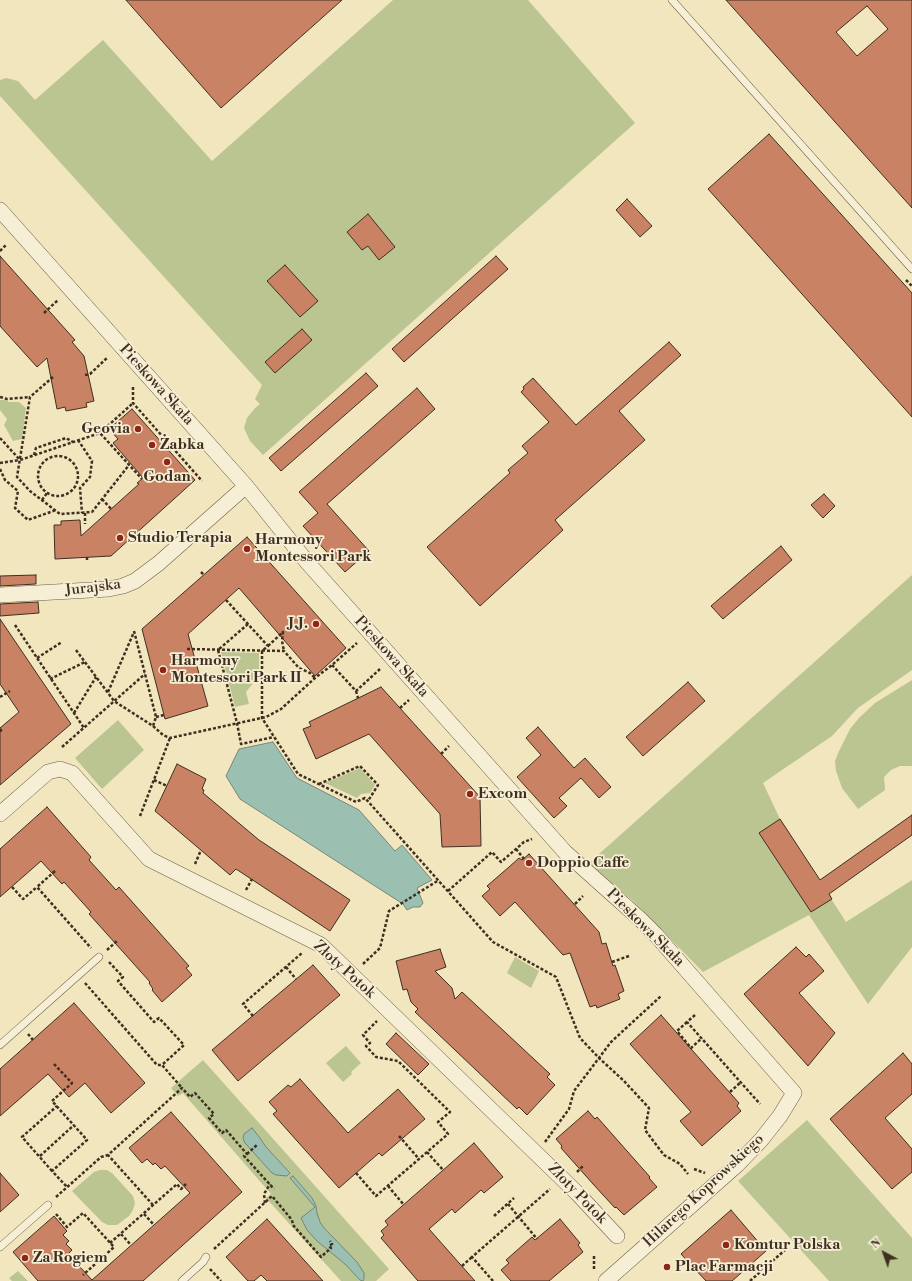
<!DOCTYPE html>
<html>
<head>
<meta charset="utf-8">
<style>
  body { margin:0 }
  #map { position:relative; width:912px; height:1281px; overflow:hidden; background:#f2e6bf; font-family:"Libre Bodoni",serif }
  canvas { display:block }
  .north { position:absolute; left:864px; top:1233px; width:40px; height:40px; -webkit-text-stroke:3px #f7efd5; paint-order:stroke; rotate:319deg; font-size:11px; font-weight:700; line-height:16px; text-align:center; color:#3f2f20 }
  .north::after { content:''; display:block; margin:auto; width:14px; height:18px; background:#3f2f20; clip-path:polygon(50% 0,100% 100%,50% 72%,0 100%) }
</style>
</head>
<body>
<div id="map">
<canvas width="912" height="1281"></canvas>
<div class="north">N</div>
</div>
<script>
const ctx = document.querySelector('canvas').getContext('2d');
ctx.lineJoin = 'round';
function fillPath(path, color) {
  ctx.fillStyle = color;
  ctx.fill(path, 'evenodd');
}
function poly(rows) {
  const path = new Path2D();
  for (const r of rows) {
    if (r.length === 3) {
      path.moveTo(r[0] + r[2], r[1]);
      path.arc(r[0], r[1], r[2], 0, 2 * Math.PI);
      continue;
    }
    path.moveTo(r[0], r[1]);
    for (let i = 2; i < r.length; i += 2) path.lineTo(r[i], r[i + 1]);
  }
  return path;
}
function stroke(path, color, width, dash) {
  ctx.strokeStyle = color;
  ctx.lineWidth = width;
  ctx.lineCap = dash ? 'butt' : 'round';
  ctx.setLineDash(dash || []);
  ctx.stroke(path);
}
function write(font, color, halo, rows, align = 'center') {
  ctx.font = font + ' "Libre Bodoni",serif';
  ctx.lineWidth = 3.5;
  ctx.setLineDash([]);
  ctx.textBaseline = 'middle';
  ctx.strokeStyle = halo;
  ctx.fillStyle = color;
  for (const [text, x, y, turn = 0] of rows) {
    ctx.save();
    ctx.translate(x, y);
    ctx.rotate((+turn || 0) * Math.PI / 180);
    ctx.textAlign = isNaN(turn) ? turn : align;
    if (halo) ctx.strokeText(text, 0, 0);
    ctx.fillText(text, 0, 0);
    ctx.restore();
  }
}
fillPath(poly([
  [393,0,528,0,635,123,263,455,250,441,244,428,247,418,255,408,260,404,255,399,262,385,0,96,0,80,6,78,18,81,35,100,103,40,212,161],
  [0,400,6,400,9,402,19,402,26,408,22,439,13,441,4,425,7,419,0,410],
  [912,575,912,670,858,708,832,736,763,783,780,819,846,922,912,880,912,947,868,1004,809,915,703,972,632,900,592,867,590,862],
  [221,652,259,653,259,676,246,692,249,704,235,707],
  [912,680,912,766,900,766,891,770,884,777,885,790,858,809,842,788,836,771,835,761,839,751,850,729,859,718,875,703],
  [118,720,144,750,102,789,75,758],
  [360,768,375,785,370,793,361,794,357,798,325,783],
  [515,957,539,971,531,988,507,973],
  [346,1046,361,1063,351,1072,352,1074,343,1082,326,1063],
  [203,1060,389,1269,376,1281,341,1281,266,1198,271,1194,183,1093,178,1096,171,1088],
  [807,1120,912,1238,912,1281,829,1281,738,1181],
  [100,1170,107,1170,112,1173,133,1196,135,1203,133,1210,129,1216,117,1225,108,1225,102,1222,72,1191,94,1172],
  [18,1271,28,1281,12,1281,9,1278]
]), '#bac592');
const water = poly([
  [273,742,297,778,359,810,395,851,402,845,432,880,417,888,423,903,420,907,413,907,407,910,403,904,240,799,226,776,239,749,273,742],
  [252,1128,260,1138,266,1147,290,1173,287,1176,276,1175,272,1173,245,1143,243,1138,244,1134,252,1128],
  [293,1176,312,1198,316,1206,317,1213,320,1222,324,1228,357,1262,364,1273,364,1279,363,1281,360,1280,345,1264,317,1241,307,1230,301,1218,315,1207,290,1178,293,1176]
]);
fillPath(water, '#9bc0b1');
stroke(water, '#768677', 1);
const building = poly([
  [126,0,342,0,221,108,126,0],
  [726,0,912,0,912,208,726,0],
  [867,6,888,29,857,56,836,32,867,6],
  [769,134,912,293,912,417,708,189,769,134],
  [627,199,652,226,640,237,616,210,627,199],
  [368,214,395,247,379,260,368,246,362,250,347,232,368,214],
  [0,256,75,340,72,342,84,356,94,401,86,403,87,407,66,411,65,407,57,409,47,358,37,367,0,326,0,256],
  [496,256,508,269,404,362,392,349,496,256],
  [285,265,318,301,300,317,267,281,285,265],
  [302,329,312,340,275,373,265,362,302,329],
  [669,342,681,355,619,411,645,440,555,520,563,530,480,606,427,547,510,473,508,470,528,453,522,446,549,422,521,392,524,389,523,387,533,378,576,425,669,342],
  [366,373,378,386,281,471,269,458,366,373],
  [417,388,435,409,327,504,369,551,345,572,303,526,318,513,299,492,417,388],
  [132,409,195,480,111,556,55,559,54,525,61,525,61,521,80,520,81,536,139,484,137,483,143,478,113,443,118,439,109,429,132,409],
  [824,494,835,506,823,518,811,505,824,494],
  [247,537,346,648,315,676,239,588,188,634,208,706,165,719,142,629,247,537],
  [781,546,792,560,723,619,711,606,781,546],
  [36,575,36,584,0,586,0,576,36,575],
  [38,602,39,613,0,616,0,604,38,602],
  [0,619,71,724,0,785,0,728,19,712,0,684,0,619],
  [688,682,705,701,643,756,626,737,688,682],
  [381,687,480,797,481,846,442,847,440,814,369,734,316,759,303,729,311,726,309,722,381,687],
  [538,727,574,768,585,758,611,787,599,798,581,778,559,798,567,806,554,818,517,777,541,755,526,738,538,727],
  [177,764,206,779,202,789,204,790,203,793,259,840,350,900,330,931,236,869,230,875,155,811,177,764],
  [47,807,91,857,89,860,116,890,119,887,189,966,186,968,192,975,162,1002,152,990,153,989,149,983,150,982,89,914,91,912,64,882,62,884,41,861,0,897,0,849,47,807],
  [912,815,912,835,829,894,832,899,811,912,759,833,780,819,820,880,912,815],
  [529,854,599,932,602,944,606,943,613,966,615,965,624,991,618,994,620,999,597,1008,596,1005,590,1007,570,953,563,955,515,902,500,916,482,896,490,889,487,886,509,867,519,858,522,860,529,854],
  [796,947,806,957,809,954,824,971,799,993,835,1033,808,1066,744,994,796,947],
  [440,949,446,967,435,971,452,988,455,999,462,992,550,1074,547,1077,555,1085,527,1115,519,1107,517,1109,415,1012,418,1009,411,1002,407,989,403,990,396,961,440,949],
  [313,965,340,995,238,1081,212,1050,313,965],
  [74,1003,145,1083,111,1113,85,1083,69,1097,48,1074,0,1116,0,1069,74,1003],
  [661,1015,739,1103,737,1106,741,1111,702,1146,680,1121,691,1112,630,1044,661,1015],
  [396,1033,429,1064,418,1075,386,1044,396,1033],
  [903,1053,912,1064,912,1094,885,1118,912,1149,912,1172,892,1189,830,1119,903,1053],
  [300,1079,348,1133,398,1089,425,1119,382,1156,379,1153,339,1188,273,1114,277,1111,269,1102,288,1085,291,1087,300,1079],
  [588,1111,595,1119,597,1117,650,1177,649,1178,657,1187,624,1215,616,1207,615,1208,593,1184,561,1148,562,1146,556,1139,588,1111],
  [171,1112,242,1192,143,1281,38,1281,13,1252,54,1216,67,1231,63,1235,69,1241,66,1244,72,1250,68,1254,92,1280,190,1193,165,1166,161,1169,155,1163,153,1165,147,1159,142,1163,129,1148,171,1112],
  [474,1143,503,1177,484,1193,481,1190,455,1213,452,1209,429,1229,475,1281,418,1281,381,1238,384,1235,381,1231,388,1225,385,1221,474,1143],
  [0,1173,19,1195,0,1212,0,1173],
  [731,1210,766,1251,732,1281,706,1281,681,1254,731,1210],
  [267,1219,323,1281,267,1281,261,1275,254,1281,248,1281,226,1257,267,1219],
  [560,1219,580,1243,578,1245,583,1252,549,1281,511,1281,501,1270,509,1263,506,1260,532,1237,535,1240,560,1219]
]);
fillPath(building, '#ca8265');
stroke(building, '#3f2f20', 1);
const service = poly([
  [672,0,912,269],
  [0,1045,99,957],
  [0,1247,48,1205],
  [182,1281,203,1262,206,1257]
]);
const minor = poly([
  [0,210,246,486,307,562,565,852,640,919,655,934,794,1093,780,1116,761,1140,737,1165,606,1281],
  [0,595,109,589,123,586,135,581,159,563,246,486],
  [0,814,48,772,60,769,72,773,149,859,321,945,577,1193,617,1236]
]);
stroke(service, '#6c5d48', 8);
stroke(minor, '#6c5d48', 16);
stroke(poly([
  [0,251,7,244],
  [906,280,912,286],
  [44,313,58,300],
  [85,375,90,374,108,357],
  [53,377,30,397,17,477,30,491,60,514,92,512,129,465],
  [133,387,133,403,202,481],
  [0,397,7,399,30,397],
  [100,433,133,403],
  [0,438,20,460,100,433,142,479],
  [78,440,92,461,90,477,80,488,82,513],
  [34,455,36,448,66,438,73,442],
  [58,476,20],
  [0,463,19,460],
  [0,469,5,480,18,491,15,508,28,520,56,510],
  [102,499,112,510],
  [42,500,47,493],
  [85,513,85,524],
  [87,557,87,561],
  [201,572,204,575],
  [226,600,268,646,262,651,262,718,298,774,356,802,365,798,493,942,556,977,580,1038,599,1058,624,1081,649,1108,645,1130,664,1155,680,1164,688,1174],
  [248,624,218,650,237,723,241,744,274,737],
  [15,625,84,728],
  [134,631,156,717,153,726],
  [268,646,283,632,282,641,284,651],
  [187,649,284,651,299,668,310,673,315,678],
  [76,650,114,701,153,726,163,735,170,738,266,717,281,709,315,678,332,665,357,643],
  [37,658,62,642],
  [332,665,356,691,380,669],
  [50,679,85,662],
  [356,691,358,698],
  [108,692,134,632],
  [0,697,10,691],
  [400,708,409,700],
  [74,713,96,677],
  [156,717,164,715],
  [0,729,2,732],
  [62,747,145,674],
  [441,754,449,746],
  [154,780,167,786],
  [319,784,360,766,378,785,368,801],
  [480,797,488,790],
  [140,816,170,738],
  [516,849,524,859],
  [195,864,201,850],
  [55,871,37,887,91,948],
  [12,887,23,899,37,887],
  [246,890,252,879],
  [448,891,492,852,501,862,524,842,532,839],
  [575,904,583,896],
  [107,950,117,941],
  [109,962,123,977,118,981,154,1022,159,1018,184,1045,162,1065,182,1088],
  [612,962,629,956],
  [363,964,380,948,389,911,439,880],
  [286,967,296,979],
  [85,983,157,1065,162,1065],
  [695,1015,687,1022,760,1104],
  [253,1016,243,1004,302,953],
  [687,1022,677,1031,691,1048,702,1038],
  [28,1034,33,1040],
  [54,1064,72,1083,52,1101,87,1140,52,1171,67,1187],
  [730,1092,741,1082],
  [399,1136,419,1159],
  [545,1142,569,1109,574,1091,611,1042,661,996],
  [427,1152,443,1170],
  [247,1154,258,1144],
  [40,1156,74,1125],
  [694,1169,705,1173],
  [52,1171,22,1137,57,1106],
  [577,1172,583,1166],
  [356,1173,376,1196,448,1134,438,1122,450,1112,398,1061,376,1057,366,1046,370,1043,363,1035,377,1021],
  [388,1186,404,1205],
  [56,1197,101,1157,108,1155],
  [265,1203,264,1194,270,1184],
  [508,1204,537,1239],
  [153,1205,108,1155,182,1088,190,1097,195,1093,214,1114,209,1118,222,1133,226,1130,247,1154,244,1156,274,1189],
  [56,1214,67,1227,83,1213,114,1247,83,1275],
  [144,1214,154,1225],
  [494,1216,514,1198],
  [121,1234,131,1245],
  [110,1243,177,1184,181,1189,186,1184],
  [214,1249,272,1196,292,1220,293,1225,321,1257,331,1248,329,1246,332,1244,330,1241],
  [462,1266,472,1257],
  [210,1269,221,1281],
  [594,1269,594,1256],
  [493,1281,472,1257,550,1189],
  [750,1281,785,1250]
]), '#3f2f20', 2.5, [3, 2]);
stroke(service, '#f7efd5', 7);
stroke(minor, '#f7efd5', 15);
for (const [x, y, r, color] of [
  [138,429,4,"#8f2418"],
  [152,445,4,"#8f2418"],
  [167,462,4,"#8f2418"],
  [120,538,4,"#8f2418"],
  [247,549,4,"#8f2418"],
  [316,624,4,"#8f2418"],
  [163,670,4,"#8f2418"],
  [470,794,4,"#8f2418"],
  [529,863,4,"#8f2418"],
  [726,1245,4,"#8f2418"],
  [25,1258,4,"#8f2418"],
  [667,1267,4,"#8f2418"]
]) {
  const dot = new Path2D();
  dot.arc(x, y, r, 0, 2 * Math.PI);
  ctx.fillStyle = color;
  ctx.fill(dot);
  stroke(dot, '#f7efd5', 1.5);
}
write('15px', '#3f2f20', '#f7efd5', [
  ["Pieskowa Skała",156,385,48],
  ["Jurajska",93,588,-7],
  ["Pieskowa Skała",391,657,48],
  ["Pieskowa Skała",645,928,45],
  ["Złoty Potok",344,970,42],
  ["Hilarego Koprowskiego",704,1191,-43],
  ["Złoty Potok",577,1194,46]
]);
write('bold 15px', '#3f2f20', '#f7efd5', [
  ["Geovia",130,429,"right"],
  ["Żabka",160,445],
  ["Godan",167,477,"center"],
  ["Studio Terapia",128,538],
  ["Harmony",255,540],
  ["Montessori Park",255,557],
  ["J.J.",308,624,"right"],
  ["Harmony",171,661],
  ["Montessori Park II",171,678],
  ["Excom",478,794],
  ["Doppio Caffe",537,863],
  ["Komtur Polska",734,1245],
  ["Za Rogiem",33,1258],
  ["Plac Farmacji",675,1267]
], 'left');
</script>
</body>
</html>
